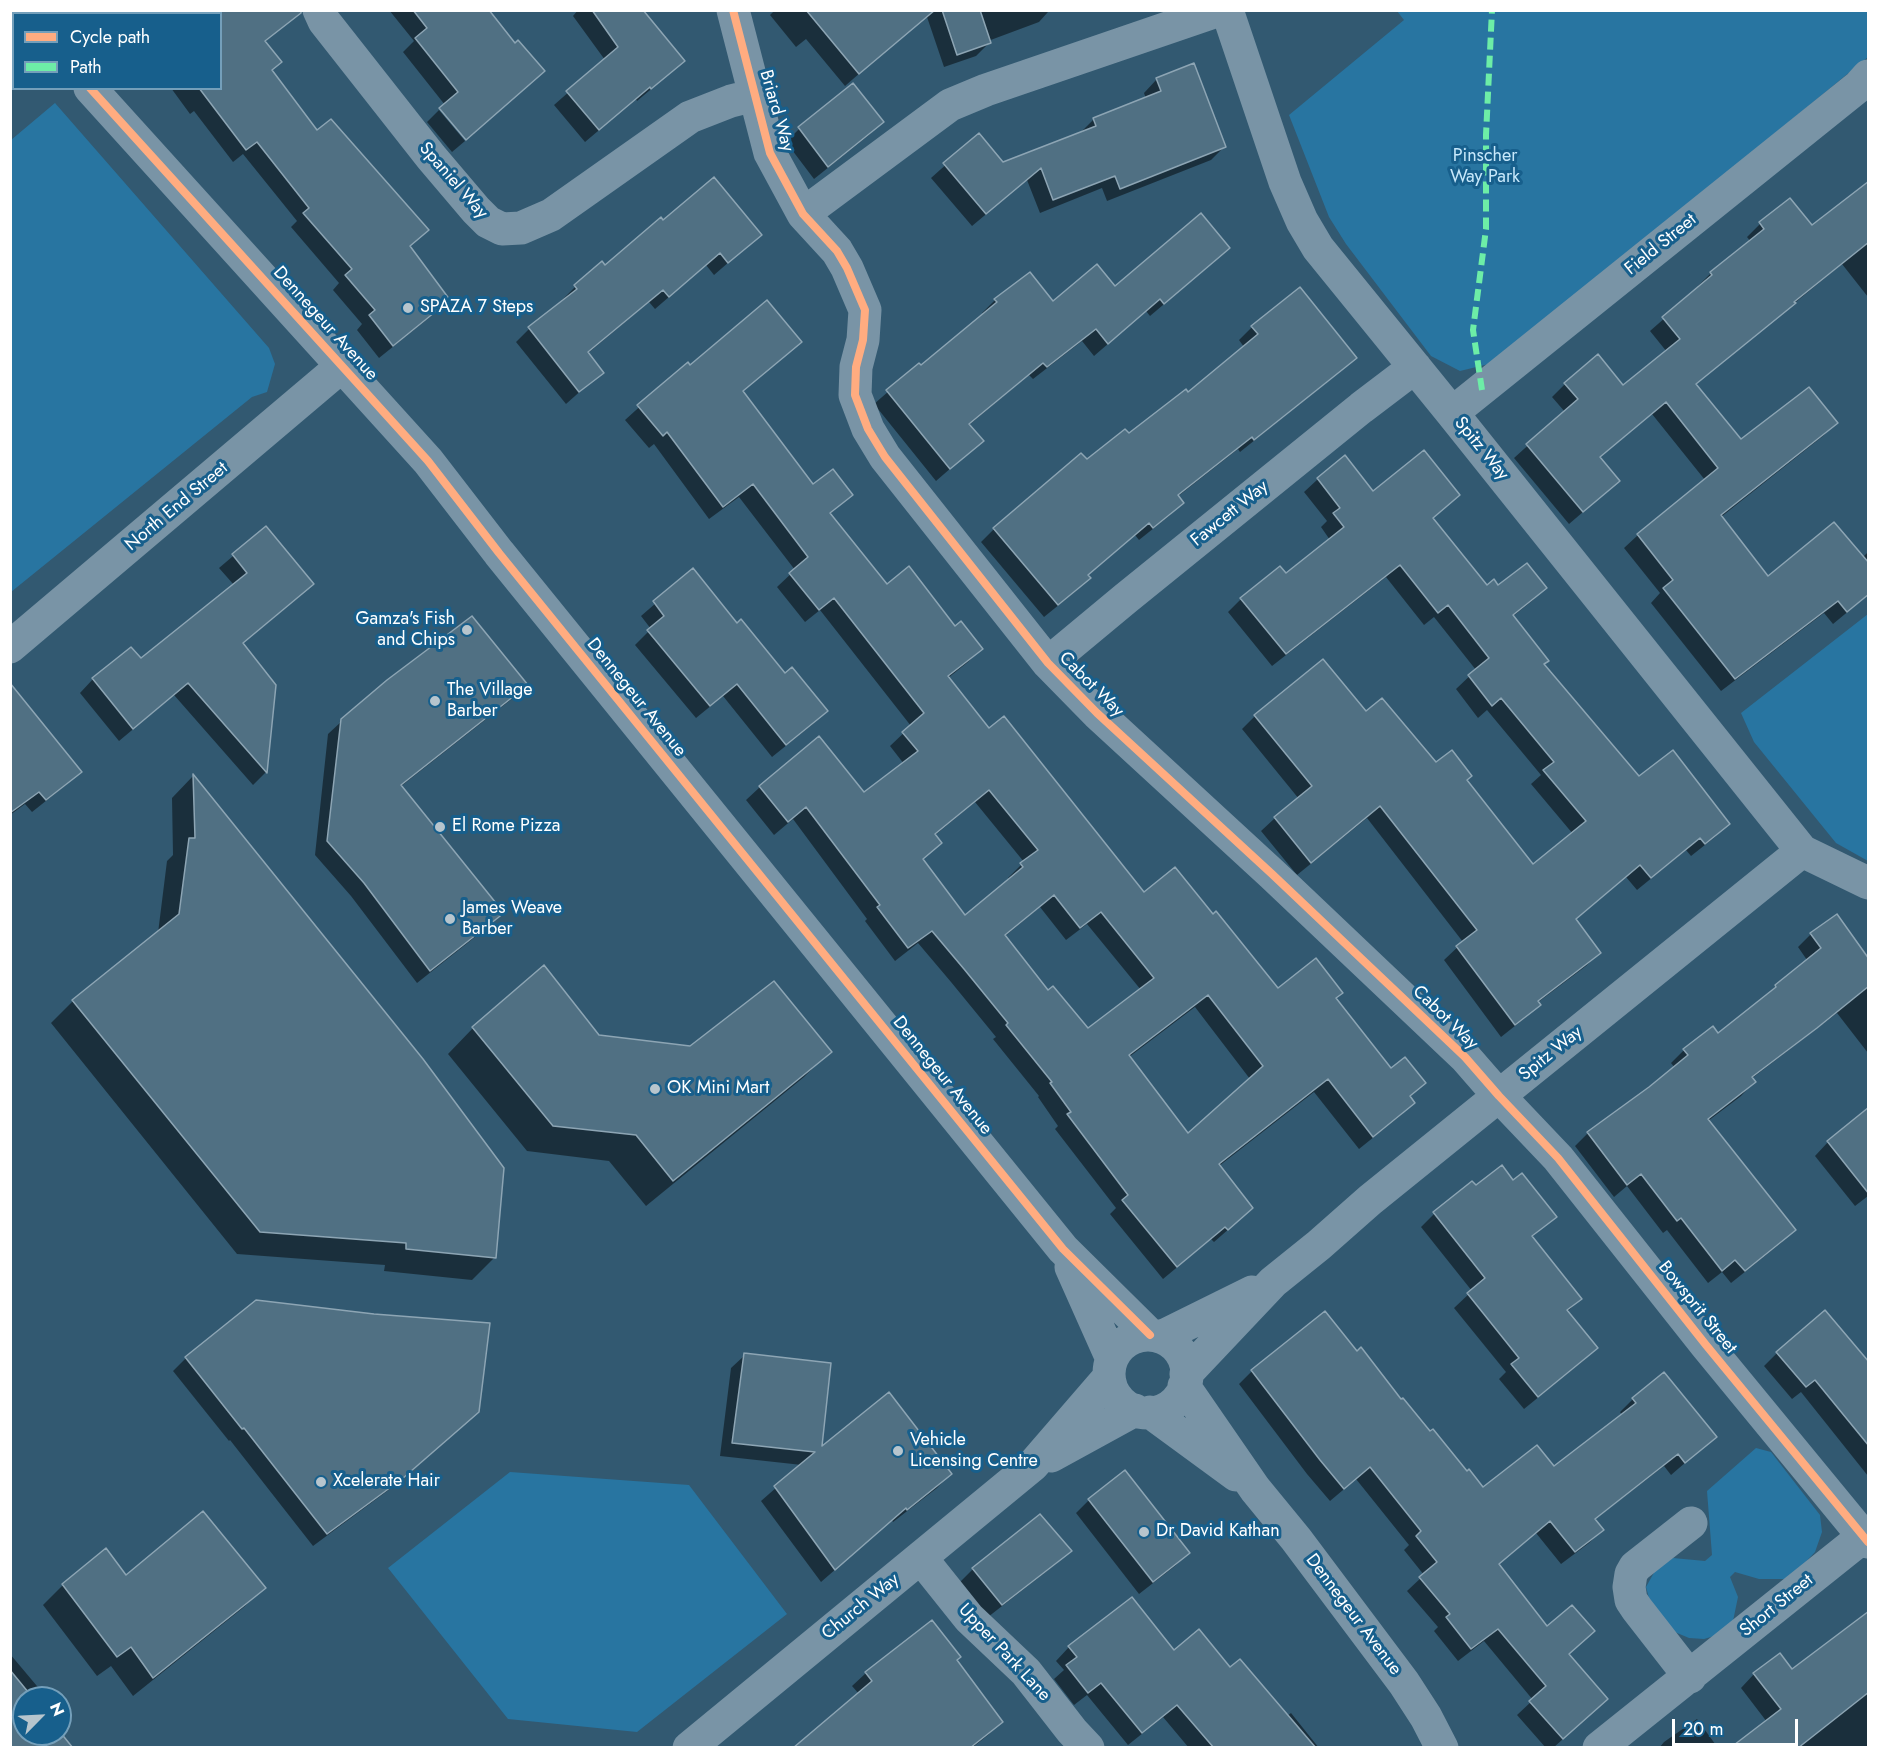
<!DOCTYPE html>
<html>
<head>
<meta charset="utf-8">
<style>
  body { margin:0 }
  #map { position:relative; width:1879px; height:1758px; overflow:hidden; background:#325971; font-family:Jost,sans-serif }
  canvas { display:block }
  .frame { position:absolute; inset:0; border:12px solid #fff; pointer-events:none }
  .legend { position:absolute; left:12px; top:12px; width:210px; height:78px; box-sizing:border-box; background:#175f8c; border:2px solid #749fba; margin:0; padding:8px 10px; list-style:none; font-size:18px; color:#fff }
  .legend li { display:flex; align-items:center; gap:12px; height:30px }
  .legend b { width:30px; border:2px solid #749fba }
  .north { position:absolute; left:12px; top:1686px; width:60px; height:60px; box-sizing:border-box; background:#175f8c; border:2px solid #749fba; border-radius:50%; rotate:66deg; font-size:16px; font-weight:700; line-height:24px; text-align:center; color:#fff }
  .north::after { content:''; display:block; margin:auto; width:21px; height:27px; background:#b7c5cd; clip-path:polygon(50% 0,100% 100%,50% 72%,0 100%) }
  .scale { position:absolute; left:1672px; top:1719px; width:126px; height:27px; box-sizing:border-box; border:3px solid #fff; border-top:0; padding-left:8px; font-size:18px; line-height:21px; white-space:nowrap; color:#fff; -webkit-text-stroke:4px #175f8c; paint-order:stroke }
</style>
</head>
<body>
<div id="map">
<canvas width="1879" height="1758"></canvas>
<div class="frame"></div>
<ul class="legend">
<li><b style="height:8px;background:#ffac80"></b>Cycle path</li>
<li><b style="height:8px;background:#6deda7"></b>Path</li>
</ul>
<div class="north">N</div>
<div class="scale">20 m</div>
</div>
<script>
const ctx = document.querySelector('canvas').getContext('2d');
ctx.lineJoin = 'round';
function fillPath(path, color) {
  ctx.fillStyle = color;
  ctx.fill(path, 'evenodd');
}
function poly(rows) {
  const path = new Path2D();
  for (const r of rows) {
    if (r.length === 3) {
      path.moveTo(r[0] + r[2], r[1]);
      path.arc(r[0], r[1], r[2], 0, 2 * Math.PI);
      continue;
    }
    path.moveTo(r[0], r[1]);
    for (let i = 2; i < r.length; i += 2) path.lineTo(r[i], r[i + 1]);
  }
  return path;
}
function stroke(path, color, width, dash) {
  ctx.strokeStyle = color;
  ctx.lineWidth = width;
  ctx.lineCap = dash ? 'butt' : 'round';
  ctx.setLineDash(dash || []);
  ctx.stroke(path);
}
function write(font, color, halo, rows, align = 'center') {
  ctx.font = font + ' Jost,sans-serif';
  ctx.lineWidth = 6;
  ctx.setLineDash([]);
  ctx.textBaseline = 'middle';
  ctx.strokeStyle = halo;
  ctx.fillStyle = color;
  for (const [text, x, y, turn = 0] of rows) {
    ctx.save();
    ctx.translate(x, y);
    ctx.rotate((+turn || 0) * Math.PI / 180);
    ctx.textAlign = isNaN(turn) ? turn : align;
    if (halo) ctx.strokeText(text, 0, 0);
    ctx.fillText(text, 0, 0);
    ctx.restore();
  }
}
fillPath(poly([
  [1397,11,1868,11,1868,57,1497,362,1460,371,1431,356,1346,244,1329,217,1289,115,1404,20],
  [55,103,269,348,275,364,267,392,252,397,11,592,11,140],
  [1868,614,1868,861,1836,843,1754,742,1741,713],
  [1756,1448,1771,1452,1820,1515,1822,1532,1815,1552,1798,1570,1786,1579,1759,1579,1735,1572,1730,1577,1738,1597,1733,1621,1721,1634,1704,1639,1689,1638,1670,1630,1652,1609,1646,1587,1656,1569,1673,1558,1705,1561,1712,1555,1707,1491],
  [510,1472,689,1485,787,1614,637,1732,508,1719,388,1568]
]), '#2875a1');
fillPath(poly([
  [42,10,84,10,81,14,45,14],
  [118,10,270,10,282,26,264,43,271,71,317,132,427,230,408,247,448,300,435,313,379,358,357,330,362,324,333,290,339,283,291,227,297,221,243,154,233,162,194,111,190,114,171,88,220,88,220,14,120,14],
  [389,10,487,10,515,45,543,71,467,139,445,105,403,52,414,41],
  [578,10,641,10,683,61,669,74,637,101,636,99,585,142,554,105,605,60,573,16],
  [775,10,901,10,914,26,845,86,806,39,796,47,770,15],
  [923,10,1053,10,1048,12,1039,22,988,41,989,43,976,56,944,67,927,17,925,19],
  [1157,79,1224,147,1211,160,1107,201,1102,188,1040,213,1027,180,972,226,931,178,979,135,1003,164,1080,133,1093,120,1146,99,1144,93],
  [853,85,882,122,869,135,814,179,786,142,799,129],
  [439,110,465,141,452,152,427,122],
  [1868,197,1868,297,1842,264,1695,385,1740,441,1836,423,1823,436,1721,517,1768,578,1862,558,1868,552,1868,595,1833,624,1824,613,1721,691,1651,603,1660,593,1624,548,1638,535,1705,480,1652,414,1599,458,1604,494,1569,524,1514,458,1565,412,1552,397,1565,384,1623,387,1667,352,1650,331,1699,288,1698,286,1711,273,1751,242,1747,237,1760,224,1790,200,1812,227],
  [663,222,760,235,714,275,706,265,655,309,649,302,587,354,602,372,566,404,516,342,529,329,563,302,562,300,575,287,602,263,605,267],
  [1215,261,1150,316,1146,311,1094,356,1082,341,1033,379,1029,375,969,425,982,441,936,481,874,404,919,365,921,367,984,315,982,313,995,300,1053,303],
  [1252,327,1355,358,1341,371,1240,452,1238,449,1177,497,1182,503,1169,516,1139,540,1135,535,1087,576,1089,578,1076,591,1044,617,981,542,994,529,1081,455,1087,462,1128,435,1187,394,1244,347,1239,340],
  [800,342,742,392,813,487,851,495,830,514,887,586,955,628,981,649,968,662,948,678,989,730,1144,894,1277,990,1335,999,1391,1070,1424,1083,1409,1098,1413,1103,1400,1116,1359,1149,1314,1092,1219,1166,1238,1221,1214,1242,1211,1239,1163,1279,1110,1214,1116,1208,1055,1129,1058,1126,1038,1097,1039,1096,993,1039,996,1037,951,982,918,943,895,961,865,921,867,919,793,819,774,835,746,800,760,787,819,738,864,794,904,764,890,746,911,726,820,610,805,622,777,587,795,570,739,497,709,519,654,444,649,448,625,420,687,364,690,367],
  [975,802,1024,862,1008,878,1010,880,965,917,922,860,940,843,934,836],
  [1040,907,1066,940,1087,924,1141,990,1088,1030,1048,992,1004,937],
  [1195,1007,1250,1079,1188,1135,1129,1057],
  [1345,457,1373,493,1458,495,1432,519,1487,587,1545,588,1532,601,1512,617,1543,665,1639,778,1728,824,1715,837,1691,856,1686,850,1637,890,1626,877,1575,920,1599,953,1586,966,1537,1003,1539,1005,1525,1018,1501,1037,1444,960,1463,942,1367,818,1297,875,1261,831,1275,818,1299,799,1242,729,1255,716,1366,713,1436,764,1466,780,1532,866,1573,834,1531,784,1541,775,1487,710,1478,718,1456,689,1476,670,1434,617,1424,625,1386,577,1272,666,1228,612,1241,599,1286,575,1330,540,1321,527,1327,521,1304,492,1318,479],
  [266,528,312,584,299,597,242,644,274,685,266,772,253,785,174,695,119,741,80,693,93,679,140,661,234,585,219,568],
  [693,571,736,625,785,675,826,711,813,724,772,757,723,696,696,718,635,645,651,629,641,616],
  [526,685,513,698,400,787,502,913,489,926,417,983,351,896,315,855,328,734,342,721],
  [10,717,80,772,66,785,32,812,25,804,10,815],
  [193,776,494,1258,472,1280,384,1271,385,1265,237,1254,51,1023,73,1001,158,933,167,861,173,855,172,798],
  [1811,934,1868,961,1868,1053,1837,1013,1751,1079,1754,1082,1741,1096,1708,1121,1794,1230,1781,1243,1731,1283,1722,1272,1708,1283,1667,1230,1663,1233,1627,1186,1614,1197,1575,1146,1588,1133,1675,1068,1671,1063,1684,1050,1717,1035,1762,1000,1776,986,1807,960,1798,947],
  [473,1028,598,1036,690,1048,830,1051,804,1077,646,1206,609,1161,527,1151,448,1054],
  [1868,1130,1868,1196,1855,1206,1815,1156,1828,1142],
  [1513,1182,1555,1217,1532,1237,1580,1299,1567,1312,1596,1348,1583,1361,1524,1409,1499,1379,1506,1372,1454,1308,1472,1291,1421,1227,1434,1214,1472,1184,1475,1187],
  [1357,1353,1483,1489,1554,1468,1622,1415,1620,1412,1633,1399,1664,1374,1715,1437,1671,1475,1664,1466,1594,1520,1602,1530,1589,1543,1561,1564,1536,1533,1498,1565,1547,1628,1593,1631,1568,1655,1593,1712,1553,1748,1546,1748,1517,1715,1533,1700,1484,1641,1458,1661,1434,1631,1438,1627,1407,1591,1424,1575,1404,1550,1409,1545,1356,1479,1330,1501,1307,1474,1239,1384,1252,1371],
  [1777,1353,1868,1366,1868,1476,1801,1392,1792,1399,1764,1366],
  [745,1355,820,1449,950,1474,937,1488,893,1522,892,1520,821,1582,761,1501,802,1465,720,1456,731,1368],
  [186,1358,464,1425,398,1483,313,1546,230,1440,229,1441,173,1371],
  [1089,1500,1188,1553,1175,1566,1139,1594,1076,1513],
  [1070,1551,1056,1564,988,1617,960,1582,973,1569],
  [125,1578,264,1588,244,1607,133,1696,111,1666,97,1676,43,1605,63,1585],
  [932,1622,955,1660,1001,1722,988,1735,972,1748,795,1748,859,1694,852,1686,866,1673],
  [1868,1622,1868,1748,1733,1748,1767,1722,1741,1688,1754,1674,1779,1655,1792,1672],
  [1069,1647,1174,1652,1230,1670,1287,1716,1291,1713,1319,1748,1189,1748,1163,1717,1128,1745,1087,1695,1074,1705,1054,1679,1064,1670,1056,1661],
  [10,1654,42,1692,35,1698,24,1698,24,1734,60,1734,10,1748],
  [1697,1719,1718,1748,1659,1748,1664,1742]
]), '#0007');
const building = poly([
  [220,10,301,10,301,13,265,41,282,62,272,70,317,130,331,119,429,230,410,246,450,300,393,346,369,315,375,310,345,275,352,269,303,213,309,208,257,142,246,150,199,88,220,88,220,10],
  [413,10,489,10,515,43,518,40,545,71,466,140,439,108,458,92,415,38,427,28,413,10],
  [592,10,643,10,685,61,651,89,650,87,599,130,566,91,618,47,592,10],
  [806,10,935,10,859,74,806,10],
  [942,10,980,10,991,43,957,55,942,10],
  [1194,63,1226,147,1120,189,1115,176,1053,200,1041,168,986,214,943,163,979,133,1003,162,1096,126,1093,118,1161,91,1156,78,1194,63],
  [853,83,884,122,828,167,798,127,853,83],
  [714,177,762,235,728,263,720,253,669,297,663,290,588,352,604,373,579,392,528,327,577,289,574,285,602,261,605,265,661,217,663,220,714,177],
  [1869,181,1869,242,1794,302,1796,303,1696,384,1741,439,1809,387,1838,423,1721,515,1768,576,1834,522,1869,563,1869,594,1847,612,1838,601,1735,679,1663,588,1673,580,1637,534,1718,468,1666,402,1600,457,1620,481,1583,512,1526,444,1578,399,1564,383,1598,354,1623,385,1680,339,1662,317,1712,275,1710,272,1764,229,1759,222,1790,198,1812,225,1869,181],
  [1201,213,1230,248,1164,304,1160,299,1108,344,1096,329,1047,367,1043,363,969,424,984,441,950,469,886,390,919,363,921,365,997,302,994,299,1030,272,1053,301,1097,264,1115,286,1201,213],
  [1300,287,1357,358,1254,440,1252,437,1178,495,1184,503,1153,528,1149,523,1088,575,1091,578,1058,605,993,528,1081,453,1087,459,1125,429,1129,433,1186,389,1188,392,1258,334,1251,326,1300,287],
  [767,300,802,342,743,391,813,484,833,469,853,495,830,513,887,584,909,566,955,626,961,621,983,649,948,676,989,728,1004,716,1144,892,1175,867,1213,914,1216,911,1278,988,1316,958,1343,993,1336,998,1391,1068,1405,1057,1426,1083,1410,1096,1415,1103,1373,1137,1328,1079,1219,1164,1253,1208,1228,1230,1225,1227,1177,1267,1122,1200,1128,1195,1067,1114,1071,1112,1050,1083,1052,1082,1006,1025,1008,1023,964,969,932,931,908,948,877,907,880,905,806,807,788,822,759,786,819,736,864,792,918,751,902,732,924,713,834,598,819,610,789,573,808,557,753,484,723,507,667,432,663,436,637,405,688,362,690,365,767,300],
  [989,790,1038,850,1020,863,1023,867,965,915,923,859,942,843,935,834,989,790],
  [1054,895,1080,928,1101,912,1154,978,1088,1028,1053,986,1048,990,1005,935,1054,895],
  [1208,995,1263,1066,1188,1133,1129,1055,1208,995],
  [1424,450,1460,495,1433,518,1487,585,1494,579,1498,585,1527,563,1547,588,1513,615,1549,661,1544,664,1639,776,1673,750,1730,824,1705,844,1700,838,1651,878,1640,865,1576,919,1601,953,1538,1001,1541,1005,1515,1025,1456,946,1477,930,1380,806,1311,863,1274,817,1312,786,1254,715,1323,659,1366,711,1382,698,1436,762,1452,750,1472,776,1467,780,1533,864,1586,821,1543,770,1554,762,1501,698,1492,706,1468,675,1489,658,1448,605,1438,613,1400,565,1286,654,1240,598,1280,566,1286,573,1344,527,1333,513,1340,508,1317,478,1345,455,1373,491,1424,450],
  [266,526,314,584,243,643,276,685,267,773,188,683,133,729,92,678,131,647,141,658,247,573,232,554,266,526],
  [693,568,737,623,741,619,785,673,792,667,828,711,786,745,737,684,710,706,647,630,664,616,653,601,693,568],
  [472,616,528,685,401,785,504,913,430,971,364,883,327,841,341,719,387,680,472,616],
  [10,683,82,772,46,800,39,792,10,813,10,683],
  [193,774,423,1059,504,1168,496,1258,406,1249,406,1243,260,1232,72,1000,179,914,189,838,195,838,193,774],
  [1837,914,1869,959,1869,986,1817,1028,1752,1077,1756,1082,1708,1119,1796,1230,1745,1271,1735,1260,1722,1271,1681,1218,1677,1221,1641,1174,1627,1185,1587,1132,1649,1087,1688,1055,1683,1049,1713,1026,1718,1033,1776,987,1775,985,1821,948,1810,933,1837,914],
  [544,965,599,1035,690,1046,774,981,832,1052,673,1181,636,1135,553,1126,472,1027,544,965],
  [1869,1107,1869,1194,1827,1141,1869,1107],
  [1502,1165,1513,1180,1522,1173,1557,1217,1532,1236,1582,1299,1567,1310,1598,1348,1538,1397,1511,1364,1519,1358,1467,1293,1485,1278,1433,1212,1472,1181,1476,1185,1502,1165],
  [256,1300,374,1314,490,1323,479,1412,402,1479,327,1534,244,1428,242,1429,185,1357,256,1300],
  [1825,1310,1869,1362,1869,1446,1815,1380,1806,1387,1776,1352,1825,1310],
  [1325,1311,1357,1351,1361,1347,1401,1399,1403,1398,1430,1431,1433,1429,1467,1471,1469,1469,1483,1487,1537,1445,1554,1466,1636,1403,1632,1398,1664,1372,1717,1437,1685,1463,1678,1454,1595,1519,1604,1530,1575,1552,1550,1521,1499,1564,1547,1626,1572,1605,1595,1631,1569,1654,1608,1699,1563,1739,1529,1701,1546,1686,1498,1629,1471,1649,1446,1617,1450,1614,1419,1577,1437,1562,1416,1536,1421,1531,1370,1467,1344,1489,1320,1460,1251,1370,1325,1311],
  [744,1353,831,1363,822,1446,889,1392,952,1474,907,1510,906,1508,835,1570,774,1486,815,1452,732,1443,744,1353],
  [1125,1470,1190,1553,1153,1582,1088,1499,1125,1470],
  [203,1511,266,1588,153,1678,131,1647,117,1657,62,1584,106,1548,126,1575,203,1511],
  [1040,1514,1072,1551,1002,1605,972,1568,1040,1514],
  [1132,1597,1174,1650,1199,1629,1230,1667,1240,1659,1316,1748,1214,1748,1177,1705,1142,1733,1101,1683,1088,1693,1066,1665,1077,1657,1068,1646,1132,1597],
  [1869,1611,1869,1692,1798,1748,1730,1748,1781,1709,1753,1673,1780,1653,1792,1669,1869,1611],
  [932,1620,961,1657,957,1660,1003,1722,970,1748,793,1748,872,1681,865,1672,932,1620],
  [10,1670,33,1698,24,1698,24,1734,60,1734,60,1732,73,1748,10,1748,10,1670]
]);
fillPath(building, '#507083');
stroke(building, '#8da5b4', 1.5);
stroke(poly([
  [18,10,21,14],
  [319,10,324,21,431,157,476,210,488,222,502,229,521,228,551,215,690,117,731,101,755,95],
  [733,10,770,153,803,214,837,251,847,268,865,310,863,340,856,367,855,395,868,429,885,457,1048,663,1097,713,1272,874,1465,1057,1499,1096,1558,1158,1706,1345,1868,1542],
  [1227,10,1285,182,1302,221,1318,248,1452,413,1802,851,1868,883],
  [90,88,428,461,499,553,1063,1249,1150,1335],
  [803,214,950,105,986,90,1220,10],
  [1452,413,1859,86,1868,76],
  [10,647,342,366],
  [1048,663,1125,599,1361,408,1415,367],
  [1071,1267,1112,1359],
  [1148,1374,39],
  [1161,1337,1252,1292],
  [1186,1374,1273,1282,1319,1245,1370,1200,1802,851],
  [1184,1386,1255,1489,1296,1539,1404,1683,1426,1717,1442,1748],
  [1150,1412,1236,1475],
  [1051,1456,1135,1410],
  [921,1558,969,1618,1026,1672,1072,1731,1088,1748],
  [1690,1677,1637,1609,1631,1600,1629,1587,1631,1574,1635,1567,1691,1523],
  [689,1748,1033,1465,1109,1377],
  [1599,1748,1864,1536]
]), '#7994a6', 33);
stroke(poly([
  [1482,390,1473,330,1486,229,1486,135,1492,10]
]), '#6deda7', 6, [12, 6]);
stroke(poly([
  [733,10,770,153,803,214,837,251,847,268,865,310,863,340,856,367,855,395,868,429,885,457,1048,663,1097,713,1272,874,1465,1057,1499,1096,1558,1158,1706,1345,1868,1542],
  [90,88,428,461,499,553,1063,1249,1150,1335]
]), '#ffac80', 8);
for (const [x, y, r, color] of [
  [408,308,6,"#b7c5cd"],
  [467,630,6,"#b7c5cd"],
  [435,701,6,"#b7c5cd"],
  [440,827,6,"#b7c5cd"],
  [450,919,6,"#b7c5cd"],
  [655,1089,6,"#b7c5cd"],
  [898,1451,6,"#b7c5cd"],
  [321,1482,6,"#b7c5cd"],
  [1144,1532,6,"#b7c5cd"]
]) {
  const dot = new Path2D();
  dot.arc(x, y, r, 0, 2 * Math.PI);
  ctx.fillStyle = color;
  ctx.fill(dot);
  stroke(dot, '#175f8c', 2);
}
write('18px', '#fff', '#175f8c', [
  ["Briard Way",776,111,74],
  ["Spaniel Way",453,181,49],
  ["Field Street",1661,245,-39],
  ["Dennegeur Avenue",325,324,48],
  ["Spitz Way",1481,449,51],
  ["North End Street",177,507,-40],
  ["Fawcett Way",1230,514,-39],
  ["Cabot Way",1091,685,45],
  ["Dennegeur Avenue",636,698,51],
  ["Cabot Way",1445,1018,44],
  ["Spitz Way",1551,1054,-39],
  ["Dennegeur Avenue",942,1076,51],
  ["Bowsprit Street",1697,1308,51],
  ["Short Street",1777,1606,-39],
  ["Church Way",861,1607,-39],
  ["Dennegeur Avenue",1353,1615,53],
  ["Upper Park Lane",1004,1653,47]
]);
write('18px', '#c7e8fb', '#175f8c', [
  ["Pinscher",1485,157],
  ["Way Park",1485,178]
]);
write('18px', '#fff', '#175f8c', [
  ["SPAZA 7 Steps",420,308],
  ["Gamza's Fish",455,620,"right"],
  ["and Chips",455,641,"right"],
  ["The Village",447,691],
  ["Barber",447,712],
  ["El Rome Pizza",452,827],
  ["James Weave",462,909],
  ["Barber",462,930],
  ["OK Mini Mart",667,1089],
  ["Vehicle",910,1441],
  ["Licensing Centre",910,1462],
  ["Xcelerate Hair",333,1482],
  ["Dr David Kathan",1156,1532]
], 'left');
</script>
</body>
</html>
